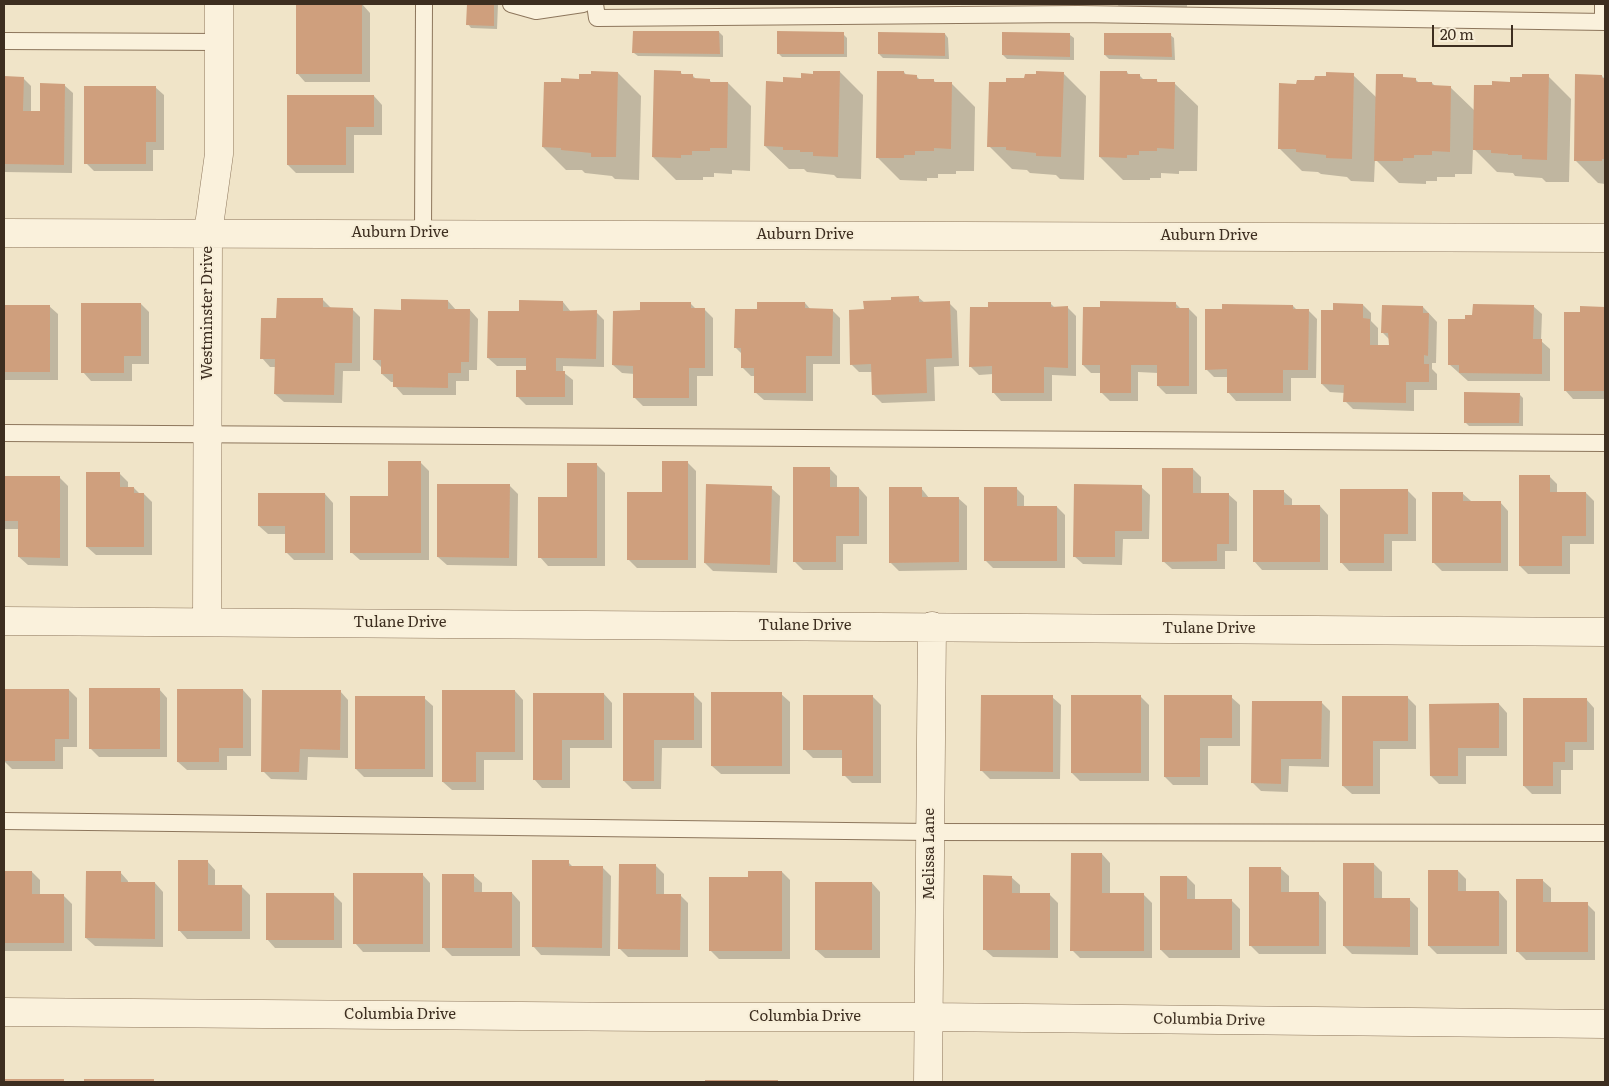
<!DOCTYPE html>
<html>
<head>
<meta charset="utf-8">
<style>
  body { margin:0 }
  #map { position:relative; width:1609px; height:1086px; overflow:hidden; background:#f0e4c8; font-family:Literata,serif }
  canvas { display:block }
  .frame { position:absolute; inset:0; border:5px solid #3d2e20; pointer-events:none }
  .scale { position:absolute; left:1432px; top:25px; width:81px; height:22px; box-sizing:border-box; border:2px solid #3d2e20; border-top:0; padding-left:6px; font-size:15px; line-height:18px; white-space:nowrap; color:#3d2e20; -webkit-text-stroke:4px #f7eed8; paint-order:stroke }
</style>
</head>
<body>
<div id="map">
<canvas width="1609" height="1086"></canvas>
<div class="frame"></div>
<div class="scale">20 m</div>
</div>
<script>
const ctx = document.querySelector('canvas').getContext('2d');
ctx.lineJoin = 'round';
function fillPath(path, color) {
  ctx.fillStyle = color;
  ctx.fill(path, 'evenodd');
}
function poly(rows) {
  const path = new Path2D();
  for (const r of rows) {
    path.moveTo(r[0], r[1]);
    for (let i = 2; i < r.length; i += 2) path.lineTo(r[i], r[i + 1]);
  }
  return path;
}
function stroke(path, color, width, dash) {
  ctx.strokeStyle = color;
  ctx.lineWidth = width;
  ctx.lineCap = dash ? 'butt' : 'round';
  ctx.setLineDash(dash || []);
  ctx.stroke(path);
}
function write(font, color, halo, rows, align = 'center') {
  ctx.font = font + ' Literata,serif';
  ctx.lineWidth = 4;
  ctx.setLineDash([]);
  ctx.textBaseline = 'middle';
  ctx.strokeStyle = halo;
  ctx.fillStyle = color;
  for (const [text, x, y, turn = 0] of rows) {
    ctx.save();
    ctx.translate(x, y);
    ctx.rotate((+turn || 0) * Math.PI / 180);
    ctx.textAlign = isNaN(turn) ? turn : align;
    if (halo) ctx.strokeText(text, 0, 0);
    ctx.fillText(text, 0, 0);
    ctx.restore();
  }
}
fillPath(poly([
  [362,4,370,13,370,82,305,82,297,73],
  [468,4,498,4,497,29,471,28,468,24],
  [1117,4,1187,4,1187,8,1120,8],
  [719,32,723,36,723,57,638,56,634,53],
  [843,34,847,38,847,57,782,57,778,53],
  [945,34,948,38,949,59,883,58,879,54],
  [1070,35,1074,38,1074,60,1007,59,1003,55],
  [1170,35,1174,38,1175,60,1109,59,1105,55],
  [680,72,683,75,693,76,697,80,709,80,712,83,728,83,751,106,750,171,732,170,732,174,714,173,714,177,703,177,703,180,676,180,653,157],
  [840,72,863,95,861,179,837,178,834,175,807,172,804,169,789,169,765,146,784,83],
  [904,72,907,76,916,76,920,80,933,80,936,83,952,84,975,107,974,171,956,171,956,174,938,174,938,178,927,178,927,181,900,180,877,157],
  [1127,72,1130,76,1140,76,1144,80,1156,80,1159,83,1174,83,1198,106,1197,171,1179,171,1179,174,1161,173,1161,178,1150,178,1150,180,1123,180,1100,157],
  [618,73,641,96,639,180,615,179,612,176,585,173,582,170,566,170,543,147,580,80],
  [1063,73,1086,96,1084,180,1060,179,1056,175,1030,173,1027,170,1012,169,989,146,1025,80],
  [1353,75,1377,98,1402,76,1406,79,1415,79,1419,83,1432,83,1435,86,1450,87,1475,111,1493,86,1548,76,1571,99,1569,182,1546,182,1542,178,1515,176,1513,173,1497,172,1473,148,1472,174,1455,174,1455,177,1437,177,1437,181,1426,181,1426,184,1399,183,1375,159,1374,182,1351,181,1347,177,1321,174,1318,172,1302,171,1279,148,1297,85],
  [1602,76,1605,79,1605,184,1598,183,1575,160],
  [4,77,23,78,31,86,31,112,41,112,64,85,73,93,72,173,4,172],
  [155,87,164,95,164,150,153,150,153,171,94,171,86,163],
  [374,96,382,105,382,135,354,135,354,173,296,173,288,165],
  [918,297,925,303,949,303,957,311,959,366,934,367,935,401,882,403,873,394,873,372,859,372,851,364,865,310,892,301],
  [323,300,331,308,352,309,360,317,360,371,343,371,342,403,284,402,275,394,276,367,270,367,262,358,278,319],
  [448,301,456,310,470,310,478,319,477,370,469,370,469,381,456,381,456,395,403,395,395,386,395,382,391,382,382,374,382,368,374,360,402,311],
  [563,302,571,312,596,312,604,320,604,367,563,366,563,372,573,380,573,405,526,405,518,397,527,371,527,366,497,366,488,358,520,313],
  [805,303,811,310,832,310,840,318,840,364,813,364,813,401,764,400,755,392,755,376,751,376,742,367,742,354,735,347,759,310],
  [1175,303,1181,309,1189,309,1197,317,1197,394,1166,394,1158,386,1158,373,1138,372,1138,401,1110,401,1101,392,1101,373,1091,373,1083,365],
  [141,304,149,312,149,364,132,364,132,381,91,381,83,372],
  [691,304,696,309,704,309,713,318,713,376,697,376,697,406,643,406,634,397,635,374,622,373,613,365,641,311],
  [1051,304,1055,308,1068,308,1076,316,1076,376,1052,375,1052,401,1001,401,993,392,993,374,979,375,970,366],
  [1363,305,1371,313,1371,321,1378,328,1378,346,1390,346,1390,340,1383,333,1423,307,1437,322,1436,363,1432,363,1432,369,1437,374,1437,390,1414,390,1414,411,1353,409,1345,401,1345,393,1330,392,1322,384,1335,312],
  [4,306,49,306,58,314,58,380,4,380],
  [1293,306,1297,310,1308,310,1317,319,1316,378,1291,378,1291,401,1236,401,1228,392,1228,377,1214,377,1206,369],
  [1533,306,1542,314,1541,341,1550,349,1550,381,1468,381,1449,364,1467,320,1473,316],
  [1581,308,1605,308,1605,399,1573,399,1565,390,1581,314],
  [1519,394,1523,398,1523,426,1469,426,1465,422],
  [421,463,429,471,429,560,360,560,351,552,389,497],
  [688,463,696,471,696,568,637,568,628,559,663,493],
  [597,465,605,473,605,566,548,566,540,557,568,498],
  [829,468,837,476,837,488,859,488,867,497,867,544,843,544,843,570,803,570,795,562],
  [1193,469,1201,477,1201,494,1228,494,1237,502,1237,551,1225,551,1225,569,1172,569,1163,561],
  [120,474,128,482,128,488,134,488,140,494,144,494,152,502,152,555,96,555,87,547],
  [1549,476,1557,484,1557,493,1586,493,1594,501,1594,544,1570,544,1570,574,1528,574,1520,566],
  [4,477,60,478,68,486,68,566,28,565,19,557,19,529,4,529],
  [509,485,518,494,517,566,447,565,438,557],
  [1141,487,1150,495,1149,539,1123,539,1122,565,1083,564,1074,556],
  [771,488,780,496,777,573,713,571,705,563],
  [921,488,929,498,958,498,967,506,967,570,899,571,890,562],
  [1016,488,1024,496,1024,507,1057,507,1065,515,1065,568,993,568,985,560],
  [1407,490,1416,499,1416,541,1392,541,1392,571,1349,571,1341,562],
  [1283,491,1292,499,1292,506,1320,506,1328,515,1328,570,1262,570,1254,561],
  [1462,493,1471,501,1500,502,1508,511,1508,571,1442,571,1433,562],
  [325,494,333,503,333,560,294,560,286,552,286,534,268,534,259,526],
  [159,689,167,698,167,757,99,757,91,749],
  [4,690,69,690,77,698,77,747,63,747,63,769,12,769,4,761],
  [243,690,251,699,251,756,227,756,227,770,187,770,178,762],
  [340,691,348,700,348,758,308,757,307,780,271,779,263,771],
  [515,691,523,700,523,760,484,760,484,790,452,790,443,782],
  [534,694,604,694,612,703,612,748,570,748,570,788,542,788,534,779],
  [624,694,693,694,702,703,702,748,662,748,661,789,632,789,624,781],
  [781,694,790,702,790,774,721,774,712,766],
  [873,697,881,705,881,783,852,783,844,775,844,758,813,758,804,749],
  [1052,697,1061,705,1060,779,990,779,982,771],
  [1141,697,1149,705,1149,781,1080,781,1072,773],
  [1231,697,1240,705,1240,746,1208,746,1208,785,1173,785,1165,777],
  [424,698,433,706,433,777,364,777,356,769],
  [1343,698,1408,698,1416,706,1416,749,1380,749,1380,794,1352,794,1343,786],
  [1586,699,1594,708,1594,750,1573,750,1573,770,1561,770,1561,794,1532,794,1524,786],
  [1322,703,1330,711,1329,767,1289,766,1288,792,1261,791,1253,783],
  [1499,704,1507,713,1507,756,1466,756,1466,784,1439,784,1431,776],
  [1102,854,1110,863,1110,895,1144,895,1152,903,1152,958,1080,958,1072,950],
  [207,861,215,870,215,886,241,886,250,895,250,939,187,939,179,930],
  [568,862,573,867,602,867,611,876,610,956,541,955,533,946],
  [1374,864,1382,872,1382,899,1409,899,1418,908,1418,955,1352,954,1344,946],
  [656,866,664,874,664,895,680,895,688,903,688,957,628,957,620,949],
  [1280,868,1289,876,1289,893,1318,893,1326,902,1326,954,1259,954,1251,946],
  [1458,871,1466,879,1466,892,1499,892,1507,901,1507,954,1437,954,1429,946],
  [4,872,32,872,40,880,40,895,63,895,72,904,72,951,5,951,4,949],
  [120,872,128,881,128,883,155,883,163,892,163,947,95,946,86,938],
  [782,872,790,880,790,959,719,959,710,950],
  [422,874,430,883,430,952,363,952,355,943],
  [473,875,482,883,482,893,512,893,520,902,520,956,452,956,443,947],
  [1011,877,1020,885,1020,894,1050,895,1058,903,1058,958,993,957,984,949],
  [1187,877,1195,885,1195,900,1231,900,1240,909,1240,958,1169,958,1161,950],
  [1542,880,1551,888,1551,904,1587,904,1595,912,1595,960,1526,960,1517,951],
  [872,883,880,892,880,958,825,958,816,950],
  [334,895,342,903,342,948,275,948,267,939],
  [4,1080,64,1081,65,1082,4,1082],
  [85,1080,153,1081,155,1082,85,1082],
  [706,1081,777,1081,778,1082,706,1082]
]), '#0003');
fillPath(poly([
  [296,4,362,4,362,74,296,74],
  [467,4,494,4,494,26,466,25],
  [633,31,719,31,720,54,632,53],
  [777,31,844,32,844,54,777,54],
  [878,32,945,33,945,56,878,54],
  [1002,32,1070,33,1070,57,1002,55],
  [1104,33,1171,33,1172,57,1104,55],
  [654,70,681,71,681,74,693,74,693,78,710,79,710,82,728,82,727,148,710,148,710,151,692,151,692,155,681,155,681,158,652,157],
  [591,71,618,72,616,157,591,157,591,153,561,150,561,148,542,147,544,82,561,82,561,78,579,79,579,74,591,74],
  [813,71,840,71,838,157,813,156,813,152,800,152,800,150,783,150,783,147,764,146,766,81,783,82,783,77,801,78,801,73,813,74],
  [877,71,904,71,904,74,917,75,917,79,934,79,934,82,952,82,951,149,934,148,934,151,915,151,915,155,904,155,904,158,876,158],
  [1036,71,1064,72,1061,157,1036,156,1036,153,1006,150,1006,147,987,147,989,82,1006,82,1006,78,1024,78,1025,74,1036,74],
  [1100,71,1127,71,1127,74,1140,74,1140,79,1157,79,1157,82,1175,82,1174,149,1157,148,1157,151,1139,151,1139,155,1127,155,1127,158,1099,157],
  [1326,72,1354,73,1352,159,1326,158,1326,155,1296,152,1296,149,1278,149,1279,83,1296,84,1297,80,1314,80,1315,76,1326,76],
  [1376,74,1403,74,1403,77,1416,78,1416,82,1432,82,1432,85,1451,86,1450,152,1432,151,1432,155,1414,155,1414,158,1403,158,1403,161,1374,161],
  [1522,74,1549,74,1547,160,1522,159,1522,155,1508,155,1508,154,1491,153,1491,150,1473,150,1474,85,1492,85,1492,81,1510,82,1510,77,1522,77],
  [1575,74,1602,75,1602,78,1605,78,1605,159,1602,159,1602,161,1574,161],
  [4,76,24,77,23,111,40,111,40,83,65,84,64,165,4,164],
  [84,86,156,86,156,142,146,142,146,164,84,164],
  [287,95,374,95,374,127,346,127,346,165,287,165],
  [919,296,919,302,950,301,952,358,926,359,927,393,872,395,871,364,850,365,849,310,864,309,863,301,891,300,891,297],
  [277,298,323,298,323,307,353,308,352,363,335,363,334,395,274,394,275,359,260,359,261,318,276,318],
  [401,299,448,300,448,309,470,309,469,362,461,362,461,373,448,373,448,388,393,387,393,374,381,374,381,360,373,360,374,309,401,310],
  [519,300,563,301,563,311,597,310,596,359,556,358,556,371,565,371,565,397,516,397,516,370,526,370,526,358,487,358,488,311,519,311],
  [1100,301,1176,302,1176,308,1189,308,1189,386,1157,386,1157,365,1131,365,1131,393,1100,393,1100,365,1082,365,1083,307,1100,307],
  [640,302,691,302,691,308,705,308,705,368,689,368,689,398,633,398,633,366,612,365,613,311,640,310],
  [757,302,805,302,805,308,833,309,832,356,806,356,806,393,754,393,754,368,741,368,741,348,734,348,735,309,757,309],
  [988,302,1051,302,1051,307,1068,306,1068,368,1044,367,1044,393,992,393,992,366,969,367,970,307,988,307],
  [81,303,141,303,141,356,124,356,124,373,81,373],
  [1333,303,1363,304,1363,318,1370,319,1370,345,1389,345,1388,333,1381,333,1382,305,1423,306,1423,313,1429,313,1428,356,1424,355,1424,364,1429,364,1429,382,1406,382,1406,403,1343,402,1344,385,1321,384,1321,310,1333,310],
  [1222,304,1293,305,1293,309,1309,309,1308,370,1283,370,1283,393,1227,393,1227,369,1205,370,1205,309,1222,309],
  [1473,304,1534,305,1533,339,1542,339,1542,374,1459,373,1459,365,1448,365,1448,319,1465,319,1465,315,1472,315],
  [4,305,50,305,50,372,4,372],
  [1580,306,1605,307,1605,391,1564,391,1564,312,1580,312],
  [1464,392,1520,393,1519,423,1464,423],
  [388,461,421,461,421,553,350,553,350,496,388,496],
  [662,461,688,461,688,560,627,560,627,492,662,492],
  [567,463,597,463,597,558,538,558,538,497,567,497],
  [793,467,830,467,830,487,859,487,859,536,836,536,836,562,793,562],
  [1162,468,1193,468,1193,493,1229,493,1229,544,1217,544,1217,561,1162,562],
  [86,472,120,472,120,487,134,487,134,493,144,493,144,547,86,547],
  [1519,475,1550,475,1550,492,1586,492,1586,536,1562,536,1562,566,1519,566],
  [4,476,60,476,60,558,18,557,18,521,4,521],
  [437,484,510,484,509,558,437,557],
  [706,484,772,486,770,565,704,563],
  [1074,484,1142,485,1142,531,1115,531,1115,557,1073,557],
  [889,487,922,487,922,497,959,497,959,562,889,563],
  [984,487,1017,487,1017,506,1057,506,1057,561,984,561],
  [1340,489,1408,489,1408,534,1384,534,1384,563,1340,563],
  [1253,490,1284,490,1284,505,1320,505,1320,562,1253,562],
  [1432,492,1463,492,1463,501,1501,501,1501,563,1432,563],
  [258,493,325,493,325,553,285,553,285,526,258,526],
  [89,688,160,688,160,749,89,749],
  [4,689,69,689,69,739,55,739,55,761,4,761],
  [177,689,243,689,243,748,219,748,219,762,177,762],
  [262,690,341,690,340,750,300,749,299,772,261,772],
  [442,690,515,690,515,752,476,752,476,782,442,782],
  [711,692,782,692,782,766,711,766],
  [533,693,604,693,604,740,562,740,562,780,533,780],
  [623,693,694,693,694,740,654,740,654,781,623,781],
  [803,695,873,695,873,776,842,776,842,750,803,750],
  [981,695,1053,695,1053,772,980,771],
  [1071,695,1141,695,1141,773,1071,773],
  [1164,695,1232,695,1232,738,1200,738,1200,777,1164,777],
  [355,696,425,696,425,769,355,769],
  [1342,696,1408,696,1408,741,1373,741,1373,786,1342,786],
  [1523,698,1587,698,1587,742,1565,742,1565,762,1553,762,1553,786,1523,786],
  [1252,701,1322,701,1321,759,1281,759,1281,784,1251,783],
  [1499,703,1499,748,1458,748,1458,776,1430,776,1429,704],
  [1071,853,1102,853,1102,893,1144,893,1144,951,1070,951],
  [178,860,208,860,208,885,242,885,242,931,178,931],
  [532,860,569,860,569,866,603,866,602,948,532,947],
  [1343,863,1374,863,1374,898,1410,898,1410,947,1343,946],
  [619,864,656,864,656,894,681,894,680,950,618,949],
  [1249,867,1281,867,1281,892,1319,892,1319,946,1249,946],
  [1428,870,1458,870,1458,891,1499,891,1499,946,1428,946],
  [4,871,32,871,32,894,64,894,64,943,4,943],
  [86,871,121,871,121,882,155,882,155,939,85,938],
  [748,871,782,871,782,951,709,951,709,877,748,877],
  [353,873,423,873,423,944,353,944],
  [442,874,474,874,474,892,512,892,512,948,442,948],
  [983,875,1012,876,1012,893,1050,893,1050,950,983,950],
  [1160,876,1187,876,1187,899,1232,899,1232,950,1160,950],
  [1516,879,1543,879,1543,902,1588,902,1588,952,1516,952],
  [815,882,872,882,872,950,815,950],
  [266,893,334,893,334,940,266,940],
  [4,1079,64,1079,64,1082,4,1082],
  [84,1079,154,1079,154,1082,84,1082],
  [705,1080,778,1080,778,1082,705,1082]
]), '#cf9f7d');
const lane = poly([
  [511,4,536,11,583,4],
  [595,4,597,18,1078,14,1605,22],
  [1603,4,1603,22],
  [4,41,219,42],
  [423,233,424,4],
  [4,433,1605,443],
  [4,821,930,832,1605,833]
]);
const street = poly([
  [4,233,1605,238],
  [4,621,1605,632],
  [207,622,208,233,219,154,219,4],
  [4,1012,651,1017,928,1017,1605,1024],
  [928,1082,932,626]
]);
stroke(lane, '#8d765c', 18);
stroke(street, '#8d765c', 29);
stroke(lane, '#faf1dc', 16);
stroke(street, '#faf1dc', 28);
write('15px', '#3d2e20', '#f7eed8', [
  ["Auburn Drive",400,233],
  ["Auburn Drive",805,235],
  ["Auburn Drive",1209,236],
  ["Westminster Drive",208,313,-90],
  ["Tulane Drive",400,623],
  ["Tulane Drive",805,626],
  ["Tulane Drive",1209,629],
  ["Melissa Lane",930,854,-90],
  ["Columbia Drive",400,1015],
  ["Columbia Drive",805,1017],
  ["Columbia Drive",1209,1020,1]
]);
</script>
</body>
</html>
